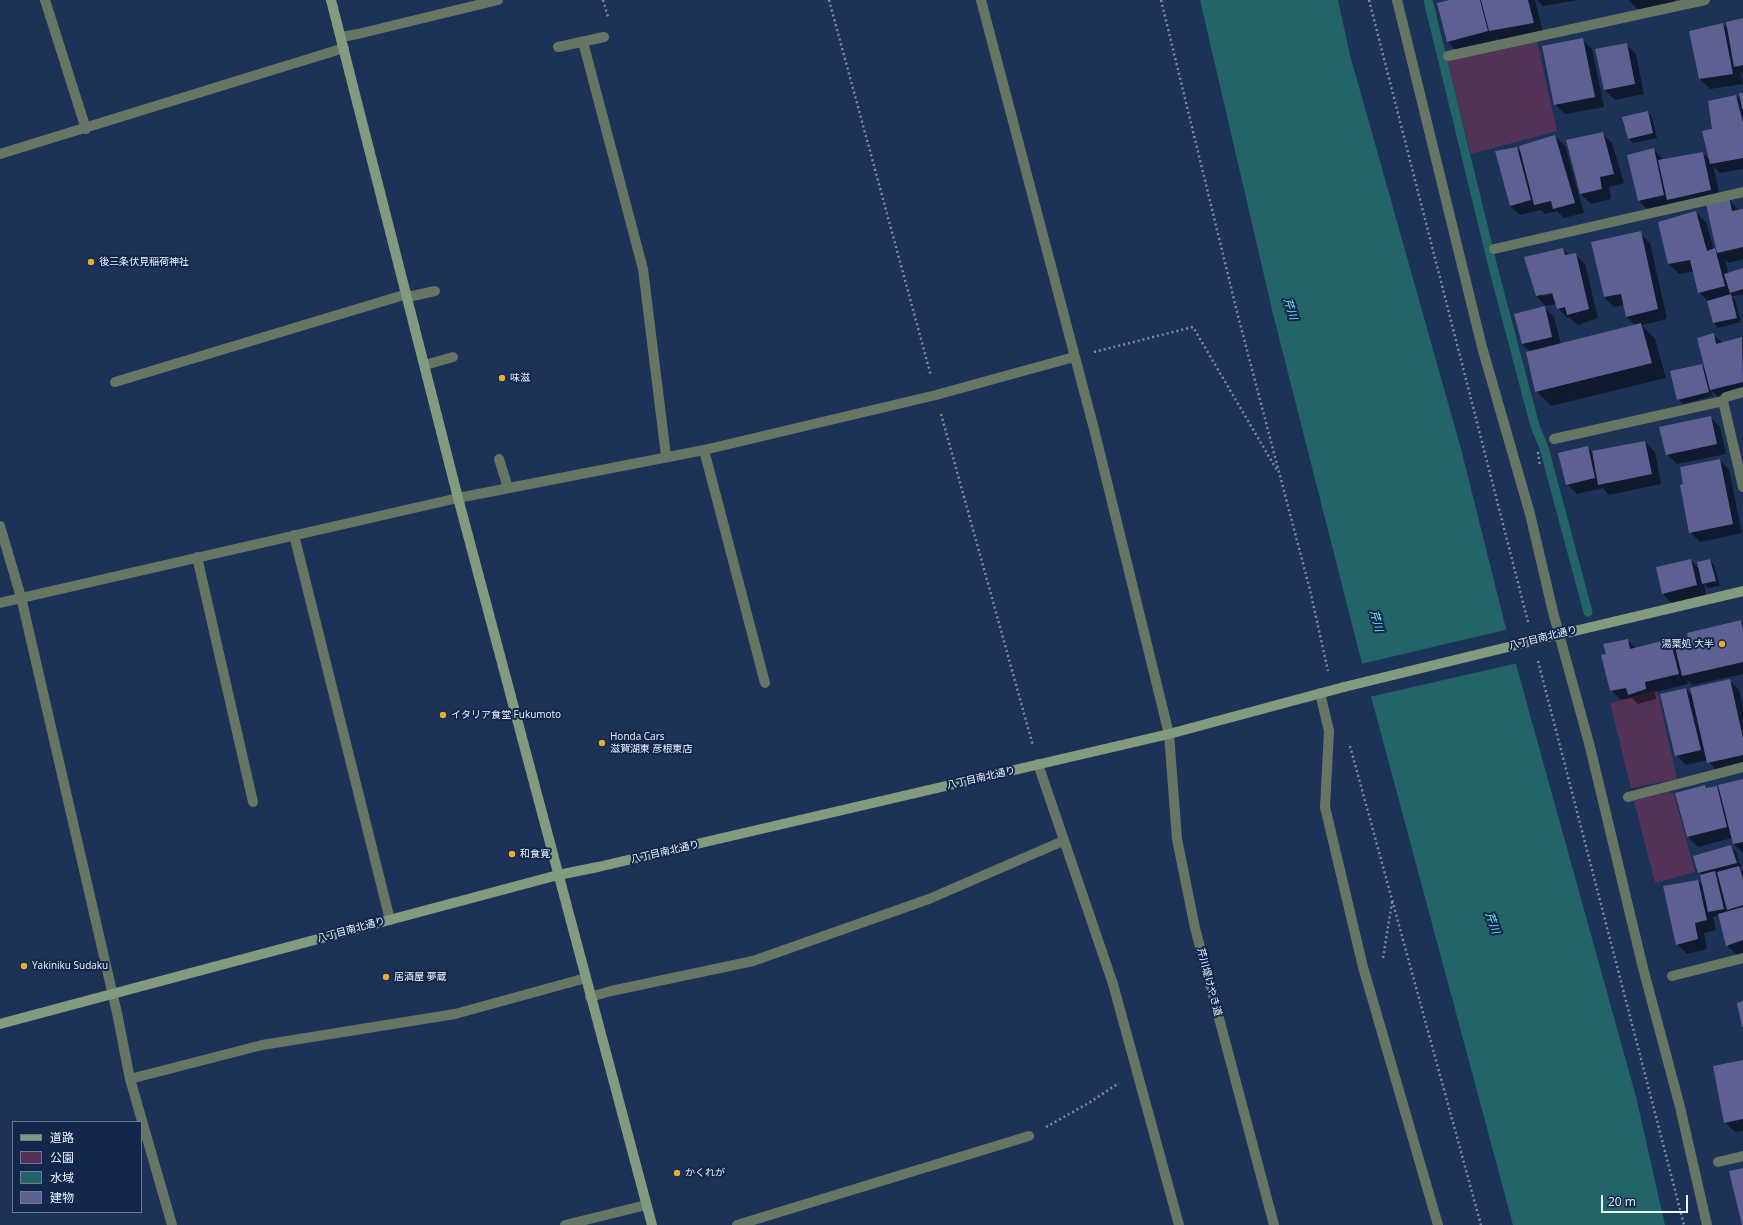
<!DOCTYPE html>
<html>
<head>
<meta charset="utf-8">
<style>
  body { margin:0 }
  #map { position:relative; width:1743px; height:1225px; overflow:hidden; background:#1d3257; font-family:"Open Sans","Noto Sans JP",sans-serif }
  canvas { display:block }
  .legend { position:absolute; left:12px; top:1121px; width:130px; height:92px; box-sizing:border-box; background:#13274c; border:1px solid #6b7993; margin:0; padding:5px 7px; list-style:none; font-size:12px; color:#eef4fe }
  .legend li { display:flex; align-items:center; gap:8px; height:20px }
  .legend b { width:20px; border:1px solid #6b7993 }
  .scale { position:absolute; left:1601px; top:1195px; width:87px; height:18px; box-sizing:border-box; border:2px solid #eef4fe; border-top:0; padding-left:5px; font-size:12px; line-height:14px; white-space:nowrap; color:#eef4fe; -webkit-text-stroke:3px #13274c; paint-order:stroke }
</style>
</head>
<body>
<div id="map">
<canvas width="1743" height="1225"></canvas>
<ul class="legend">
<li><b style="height:5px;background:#829b7f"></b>道路</li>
<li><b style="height:11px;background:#523357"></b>公園</li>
<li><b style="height:11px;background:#236469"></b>水域</li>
<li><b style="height:11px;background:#5e6093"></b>建物</li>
</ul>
<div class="scale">20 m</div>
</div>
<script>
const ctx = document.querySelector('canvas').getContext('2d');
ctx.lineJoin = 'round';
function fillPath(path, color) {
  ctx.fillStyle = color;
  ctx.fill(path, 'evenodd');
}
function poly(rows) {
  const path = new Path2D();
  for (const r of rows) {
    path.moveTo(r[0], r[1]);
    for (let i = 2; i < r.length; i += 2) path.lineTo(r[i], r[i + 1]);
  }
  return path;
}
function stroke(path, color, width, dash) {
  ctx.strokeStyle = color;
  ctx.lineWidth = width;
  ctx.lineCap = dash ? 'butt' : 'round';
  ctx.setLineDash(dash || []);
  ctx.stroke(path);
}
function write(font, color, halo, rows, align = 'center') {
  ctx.font = font + ' "Open Sans","Noto Sans JP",sans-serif';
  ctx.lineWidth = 4;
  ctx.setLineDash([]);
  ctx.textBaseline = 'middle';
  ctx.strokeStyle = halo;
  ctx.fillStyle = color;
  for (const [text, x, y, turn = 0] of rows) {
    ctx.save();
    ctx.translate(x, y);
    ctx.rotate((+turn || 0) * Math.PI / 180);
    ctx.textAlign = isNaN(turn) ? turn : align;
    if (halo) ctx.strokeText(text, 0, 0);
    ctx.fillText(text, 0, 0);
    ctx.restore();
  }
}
fillPath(poly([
  [1537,42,1557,131,1471,154,1447,60],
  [1657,690,1677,779,1631,788,1610,703],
  [1670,792,1674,795,1695,872,1655,883,1634,801]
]), '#523357');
fillPath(poly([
  [1200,0,1338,0,1350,55,1461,449,1504,621,1636,1097,1665,1225,1513,1225,1358,648,1273,314]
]), '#236469');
fillPath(poly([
  [1509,629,1518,663,1369,697,1361,664]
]), '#1d3257');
fillPath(poly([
  [1454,0,1535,0,1543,33,1500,41,1496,37,1497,41,1457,52,1448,42],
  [1537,0,1578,0,1543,6],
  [1629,0,1675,0,1676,3,1639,11],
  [1743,19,1743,74,1740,71,1743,84,1710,89,1700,79,1690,31,1723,24,1728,29],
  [1582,39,1592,49,1604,107,1565,114,1555,104],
  [1626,44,1636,54,1644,94,1615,100,1605,90,1596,50],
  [1743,94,1743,169,1720,173,1713,166,1721,201,1729,199,1739,211,1743,210,1743,259,1728,263,1725,259,1728,274,1743,269,1743,295,1731,296,1735,300,1741,322,1718,328,1714,323,1708,301,1699,292,1694,271,1679,274,1669,264,1696,212,1706,222,1714,250,1718,253,1707,203,1649,211,1639,201,1628,155,1654,150,1664,160,1703,153,1710,160,1714,130,1736,96,1742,102],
  [1648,112,1652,117,1657,138,1633,143,1629,139],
  [1602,133,1612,143,1624,183,1609,187,1611,199,1591,204,1581,194,1567,141],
  [1555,136,1565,146,1584,213,1564,218,1557,211,1545,214,1541,210,1520,215,1510,206,1516,148,1522,153],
  [1640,233,1650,243,1667,319,1642,325,1655,339,1666,378,1551,406,1536,391,1531,352,1522,344,1544,307,1554,317,1561,344,1635,325,1627,317,1624,305,1614,307,1604,297],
  [1563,249,1569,255,1575,254,1585,264,1598,318,1578,325,1570,318,1568,318,1558,308,1556,304,1546,306,1536,296],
  [1557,291,1557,293,1542,296,1542,294],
  [1714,335,1723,343,1741,338,1743,340,1743,394,1721,400,1711,390,1713,396,1683,404,1678,399,1702,365,1706,370],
  [1710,417,1720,427,1726,454,1677,464,1667,454],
  [1645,442,1655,452,1661,484,1609,495,1603,488,1577,494,1567,484,1587,447,1592,452],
  [1720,460,1729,470,1742,533,1700,542,1690,532],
  [1691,560,1700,570,1710,560,1714,565,1720,586,1708,588,1704,584,1706,595,1673,604,1663,594],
  [1740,621,1743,623,1743,674,1693,685,1687,680,1688,684,1655,692,1656,699,1638,704,1632,698,1621,700,1611,690,1607,655,1627,640,1636,648,1670,641,1674,644],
  [1729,680,1739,690,1743,706,1743,767,1718,772,1707,760,1686,765,1676,755,1686,689,1692,695],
  [1743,780,1743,853,1734,844,1732,838,1698,847,1688,837,1676,793,1705,786,1708,788,1716,787,1720,790],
  [1731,847,1736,851,1741,867,1739,868,1743,872,1743,953,1737,955,1727,945,1719,915,1713,917,1716,930,1704,933,1707,949,1687,954,1677,944,1698,881,1703,886,1702,875,1699,872],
  [1743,1061,1743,1131,1735,1132,1725,1122]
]), '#0007');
stroke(poly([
  [1428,0,1494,271,1535,426,1544,448,1588,612]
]), '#236469', 9);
fillPath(poly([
  [1450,0,1480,0,1488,31,1447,42,1437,3],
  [1481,0,1528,0,1534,23,1489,31],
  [1743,18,1743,65,1734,67,1726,22],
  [1723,23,1733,74,1699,79,1689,31],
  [1583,38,1595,97,1554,105,1542,46],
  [1627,43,1635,84,1604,90,1595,49],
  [1739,93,1743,93,1743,109,1742,109],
  [1736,95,1743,123,1743,158,1710,164,1702,131,1712,129,1708,101],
  [1648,111,1653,133,1628,139,1622,117],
  [1603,132,1614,174,1600,177,1602,189,1580,194,1566,140],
  [1555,135,1575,203,1553,209,1551,201,1534,205,1519,146],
  [1517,147,1531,200,1510,206,1495,151],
  [1654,148,1664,195,1638,201,1627,155],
  [1703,152,1711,190,1667,200,1658,160],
  [1729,197,1732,211,1743,209,1743,247,1717,253,1706,204],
  [1696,211,1707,251,1715,248,1725,286,1698,293,1690,260,1668,264,1658,222],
  [1641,231,1658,309,1626,317,1621,294,1604,297,1591,242],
  [1563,248,1565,255,1576,253,1589,309,1567,315,1565,307,1557,309,1552,293,1536,296,1524,257],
  [1743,268,1743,289,1730,293,1724,274],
  [1731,294,1737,318,1713,323,1707,301],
  [1545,306,1552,337,1522,344,1514,314],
  [1641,323,1652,363,1535,392,1526,352],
  [1714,333,1716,344,1742,337,1743,382,1710,390,1697,338],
  [1702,364,1709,392,1677,400,1670,371],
  [1711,416,1717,444,1666,455,1659,427],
  [1645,441,1652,474,1598,485,1592,451],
  [1588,446,1595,478,1566,485,1558,453],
  [1720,459,1733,524,1689,533,1680,485,1683,484,1680,467],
  [1691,559,1697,585,1662,594,1656,567],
  [1710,559,1716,581,1702,584,1697,562],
  [1741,620,1743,630,1743,662,1682,676,1674,643,1688,639,1687,633],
  [1628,639,1630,649,1670,639,1679,674,1645,682,1646,689,1628,695,1626,688,1610,691,1601,655,1606,654,1603,644],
  [1730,679,1743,738,1743,755,1707,763,1690,688],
  [1686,688,1701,750,1675,756,1660,694],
  [1743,779,1743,842,1733,844,1718,785],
  [1705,785,1706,788,1717,786,1727,827,1687,837,1675,793],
  [1731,845,1737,863,1698,873,1693,856],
  [1739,866,1743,879,1743,905,1727,910,1717,872],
  [1715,871,1724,909,1708,912,1700,875],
  [1698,880,1707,920,1695,923,1698,939,1676,945,1663,886],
  [1743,907,1743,940,1726,946,1718,914],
  [1743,1001,1743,1027,1742,1027,1737,1003],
  [1743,1060,1743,1119,1724,1123,1713,1066],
  [1743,1168,1743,1225,1742,1225,1729,1171]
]), '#5e6093');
stroke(poly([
  [603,0,608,17],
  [829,0,931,376],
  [1161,0,1238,316,1310,590,1328,671],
  [1369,0,1528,622],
  [1094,352,1193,327,1278,472],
  [941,414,1033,746],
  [1538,452,1540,467],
  [1538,661,1684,1225],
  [1350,746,1481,1225],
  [1383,958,1392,902],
  [1046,1127,1087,1104,1119,1083]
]), '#7c8aa3', 2.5, [2, 3]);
stroke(poly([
  [408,297,435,291],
  [425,365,453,357],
  [499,459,508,488]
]), '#667564', 10);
stroke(poly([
  [45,0,86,129],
  [981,0,1095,433,1169,734,1177,839,1195,928,1274,1225],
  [1397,0,1482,347,1530,514,1553,612,1590,747,1643,968,1680,1107,1707,1225],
  [341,37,358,34,498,0],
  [583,42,643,269,666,456],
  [558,47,604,37],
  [1448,56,1705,0],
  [0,154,344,48],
  [1494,249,1743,192],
  [115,382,407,294],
  [1723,401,1743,487],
  [1554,439,1723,401,1726,397,1743,392],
  [704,450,765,683],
  [0,526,21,597,117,1013,130,1079,172,1225],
  [294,535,390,920],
  [197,557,253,802],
  [0,603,458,498,704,450,936,395,1074,357],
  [1320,693,1329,731,1325,807,1363,967,1438,1225],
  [1038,764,1113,984,1179,1225],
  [1628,797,1743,767],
  [1672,976,1743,958],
  [590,997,611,991,753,961,929,899,1063,841],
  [130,1079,262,1045,455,1014,586,978],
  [1718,1162,1743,1156],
  [565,1225,646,1205],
  [737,1225,1029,1136]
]), '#667564', 10);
stroke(poly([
  [331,0,458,498,652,1225],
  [1545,638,1743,591],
  [0,1024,558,875,598,867,1169,734,1344,687]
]), '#829b7f', 10);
stroke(poly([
  [1344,687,1545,638]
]), '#829b7f', 10);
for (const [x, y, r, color] of [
  [91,262,4,"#e5ad36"],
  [502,378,4,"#e5ad36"],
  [1722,644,4,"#e5ad36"],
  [443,715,4,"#e5ad36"],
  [602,743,4,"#e5ad36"],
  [512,854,4,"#e5ad36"],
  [24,966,4,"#e5ad36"],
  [386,977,4,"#e5ad36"],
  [677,1173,4,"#e5ad36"]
]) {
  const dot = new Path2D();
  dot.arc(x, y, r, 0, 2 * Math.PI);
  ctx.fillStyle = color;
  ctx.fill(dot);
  stroke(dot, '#13274c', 1.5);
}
write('10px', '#eef4fe', '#13274c', [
  ["後三条伏見稲荷神社",99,262],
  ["味滋",510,378],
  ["湯葉処 大半",1714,644,"right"],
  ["イタリア食堂 Fukumoto",451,715],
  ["Honda Cars",610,737],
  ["滋賀湖東 彦根東店",610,749],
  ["和食寛",520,854],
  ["Yakiniku Sudaku",32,966],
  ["居酒屋 夢蔵",394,977],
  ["かくれが",685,1173]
], 'left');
write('10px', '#eef4fe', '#13274c', [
  ["八丁目南北通り",1543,638,-14],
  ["八丁目南北通り",981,778,-13],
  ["八丁目南北通り",665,852,-13],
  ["八丁目南北通り",351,930,-15],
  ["芹川堤けやき道",1209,982,75]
]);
write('italic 11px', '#6deaf2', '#13274c', [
  ["芹川",1290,309,72],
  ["芹川",1376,621,74],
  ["芹川",1492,923,69]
]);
</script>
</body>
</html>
